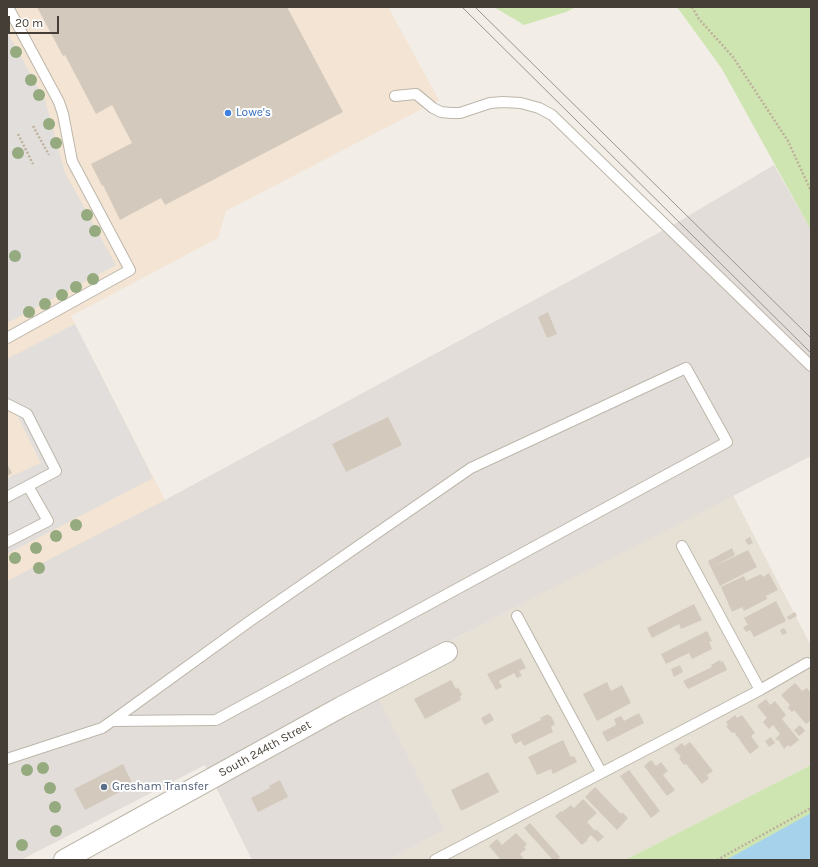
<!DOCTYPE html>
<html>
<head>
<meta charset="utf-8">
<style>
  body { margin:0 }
  #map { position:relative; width:818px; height:867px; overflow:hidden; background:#f2eee7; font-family:Karla,sans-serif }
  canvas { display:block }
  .frame { position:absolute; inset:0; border:8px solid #453e36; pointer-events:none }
  .scale { position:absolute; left:8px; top:16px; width:51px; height:18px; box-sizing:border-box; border:2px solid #453e36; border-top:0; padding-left:5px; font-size:12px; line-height:14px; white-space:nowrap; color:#453e36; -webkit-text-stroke:3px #fff; paint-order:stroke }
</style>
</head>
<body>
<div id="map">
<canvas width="818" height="867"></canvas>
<div class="frame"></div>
<div class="scale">20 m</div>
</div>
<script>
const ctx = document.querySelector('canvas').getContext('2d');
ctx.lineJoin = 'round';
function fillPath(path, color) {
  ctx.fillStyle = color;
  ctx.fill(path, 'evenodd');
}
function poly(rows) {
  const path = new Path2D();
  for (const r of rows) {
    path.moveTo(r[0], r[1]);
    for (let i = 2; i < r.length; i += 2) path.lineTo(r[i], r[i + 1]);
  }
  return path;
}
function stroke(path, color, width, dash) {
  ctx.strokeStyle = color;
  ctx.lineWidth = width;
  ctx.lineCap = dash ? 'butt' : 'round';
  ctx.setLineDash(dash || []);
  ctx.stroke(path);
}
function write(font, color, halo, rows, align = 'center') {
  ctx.font = font + ' Karla,sans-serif';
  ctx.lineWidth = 4;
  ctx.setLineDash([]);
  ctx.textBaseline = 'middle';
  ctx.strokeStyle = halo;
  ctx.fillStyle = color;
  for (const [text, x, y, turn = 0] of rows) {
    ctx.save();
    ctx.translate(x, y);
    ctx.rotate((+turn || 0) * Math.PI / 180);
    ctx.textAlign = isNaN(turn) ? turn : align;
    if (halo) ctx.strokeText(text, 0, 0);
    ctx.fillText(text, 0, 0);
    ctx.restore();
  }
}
fillPath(poly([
  [733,495,811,646,811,765,625,860,388,860,445,830,369,683]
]), '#e6e0d5');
fillPath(poly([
  [7,7,388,7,439,100,226,211,218,238,71,316,165,500,7,582]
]), '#f3e4d3');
fillPath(poly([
  [774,165,811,230,811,456,370,682,445,830,388,860,252,860,205,765,21,860,7,860,7,581,165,500,673,225]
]), '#e2ddd8');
fillPath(poly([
  [494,7,576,7,566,12,524,25],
  [677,7,811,7,811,230,722,69],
  [811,765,811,860,625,860]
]), '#cfe5b1');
fillPath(poly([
  [7,32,45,100,65,173,116,265,7,323],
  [75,324,153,478,7,554,7,478,41,463,17,415,7,411,7,359]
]), '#e1dedb');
fillPath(poly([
  [811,813,811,860,726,860]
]), '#a6d2ec');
fillPath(poly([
  [37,7,287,7,343,112,165,205,161,198,120,220,103,185,102,186,91,164,132,143,112,105,96,114,65,55,63,56],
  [548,312,557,334,547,338,538,317],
  [388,417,402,445,346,472,332,444],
  [7,464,12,473,7,476],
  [750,537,753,543,748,545,745,540],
  [732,548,735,555,711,568,708,561],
  [748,550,757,567,720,586,711,568],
  [769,573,778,590,766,596,767,599,744,611,742,607,732,612,721,587,744,576,746,581,761,574,763,577],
  [776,601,786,621,754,637,750,630,746,632,743,627,748,625,744,618],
  [694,604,702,620,681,629,679,624,652,638,647,628],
  [795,612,797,616,789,620,787,617],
  [784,628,787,633,782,635,780,630],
  [707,631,712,641,709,642,712,649,692,659,689,653,666,664,661,654],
  [521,658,526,668,519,671,522,676,517,678,514,673,499,681,502,687,496,690,487,674],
  [720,660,721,662,723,661,727,670,688,689,683,681,712,667,711,665],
  [680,665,683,672,674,677,671,669],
  [451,680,456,689,458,687,462,695,460,696,461,700,425,719,414,699],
  [607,682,611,691,622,685,631,703,597,721,583,694],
  [795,683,802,691,807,688,811,693,811,720,806,724,794,710,792,712,788,708,790,705,781,695],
  [766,699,770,705,775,701,786,715,782,719,799,740,790,747,788,745,784,749,779,741,775,739,780,734,773,725,769,729,763,722,767,718,757,706],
  [490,713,494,720,485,725,481,718],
  [639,713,644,723,607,742,602,732,616,725,614,719,621,716,624,721],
  [548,714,549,716,551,716,555,724,551,727,553,732,524,746,521,741,515,744,511,735,541,720,540,718],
  [735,715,737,718,742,715,755,733,751,736,759,747,750,754,734,732,732,733,726,726,728,725,726,722],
  [800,725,805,731,799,736,794,730],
  [771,737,775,743,769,747,765,741],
  [563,740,571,757,574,756,577,762,553,774,551,769,537,775,528,757],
  [690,742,713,771,707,775,709,778,702,784,686,764,684,765,679,758,681,757,674,749,682,743,684,746],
  [651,760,656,766,661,762,668,771,663,775,675,790,667,796,644,766],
  [123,764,133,785,85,810,74,789],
  [629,770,660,811,651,818,620,776],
  [488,772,499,792,461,811,451,790],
  [280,780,288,797,258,812,251,798,270,788,269,786],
  [595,787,621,814,622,812,628,818,617,830,585,797],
  [583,799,597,813,587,822,595,831,596,829,604,837,598,842,591,835,587,839,588,840,582,845,555,816,561,811,562,812,571,805,574,808],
  [530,823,560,857,557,860,553,860,524,828],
  [516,833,527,844,524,847,526,849,520,854,525,860,501,860,489,846,497,839,502,845]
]), '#d3cabd');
const lane = poly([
  [395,96,416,94,433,108,441,112,451,113,460,113,490,103,503,102,521,103,539,108,552,115,811,366],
  [7,338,130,270,72,161,63,114,59,102,8,7],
  [7,404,27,414,56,471,7,497],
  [7,542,48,521,28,486],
  [682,546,760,690],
  [517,616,601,772],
  [7,759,102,728,112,721,250,621,471,468,686,368,727,442,216,720,112,721],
  [435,860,760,690,807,663]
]);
const street = poly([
  [64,860,341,707,447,652]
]);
stroke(lane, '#bdb6aa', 12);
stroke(street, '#bdb6aa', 22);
stroke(poly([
  [692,7,699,19,733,57,788,141,811,191],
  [33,126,49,155],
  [18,134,33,164],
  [717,860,811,808]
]), '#beb19c', 2.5, [2, 2]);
stroke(lane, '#fff', 10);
stroke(street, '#fff', 20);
stroke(poly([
  [462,7,811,353],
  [475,7,811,338]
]), '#959595', 1);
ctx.fillStyle = '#96aa80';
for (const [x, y] of [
  [16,52],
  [31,80],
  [39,95],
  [49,124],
  [56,143],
  [18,153],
  [87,215],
  [95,231],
  [15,256],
  [93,279],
  [76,287],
  [62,295],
  [45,304],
  [29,312],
  [76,525],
  [56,536],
  [36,548],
  [15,558],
  [39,568],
  [43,768],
  [27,770],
  [50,788],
  [55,807],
  [56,831],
  [22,845]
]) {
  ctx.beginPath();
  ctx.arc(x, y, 6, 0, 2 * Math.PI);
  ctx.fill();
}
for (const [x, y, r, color] of [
  [228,113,4,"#3f7fe0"],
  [104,787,4,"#5c6f8a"]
]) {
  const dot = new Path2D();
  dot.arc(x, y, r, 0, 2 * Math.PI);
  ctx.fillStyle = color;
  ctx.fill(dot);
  stroke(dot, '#fff', 1.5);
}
write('12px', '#366cbe', '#fff', [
  ["Lowe's",236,113]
], 'left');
write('12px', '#453e36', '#fff', [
  ["South 244th Street",265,749,-29]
]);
write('12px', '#4e5e75', '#fff', [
  ["Gresham Transfer",112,787]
], 'left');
</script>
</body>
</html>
